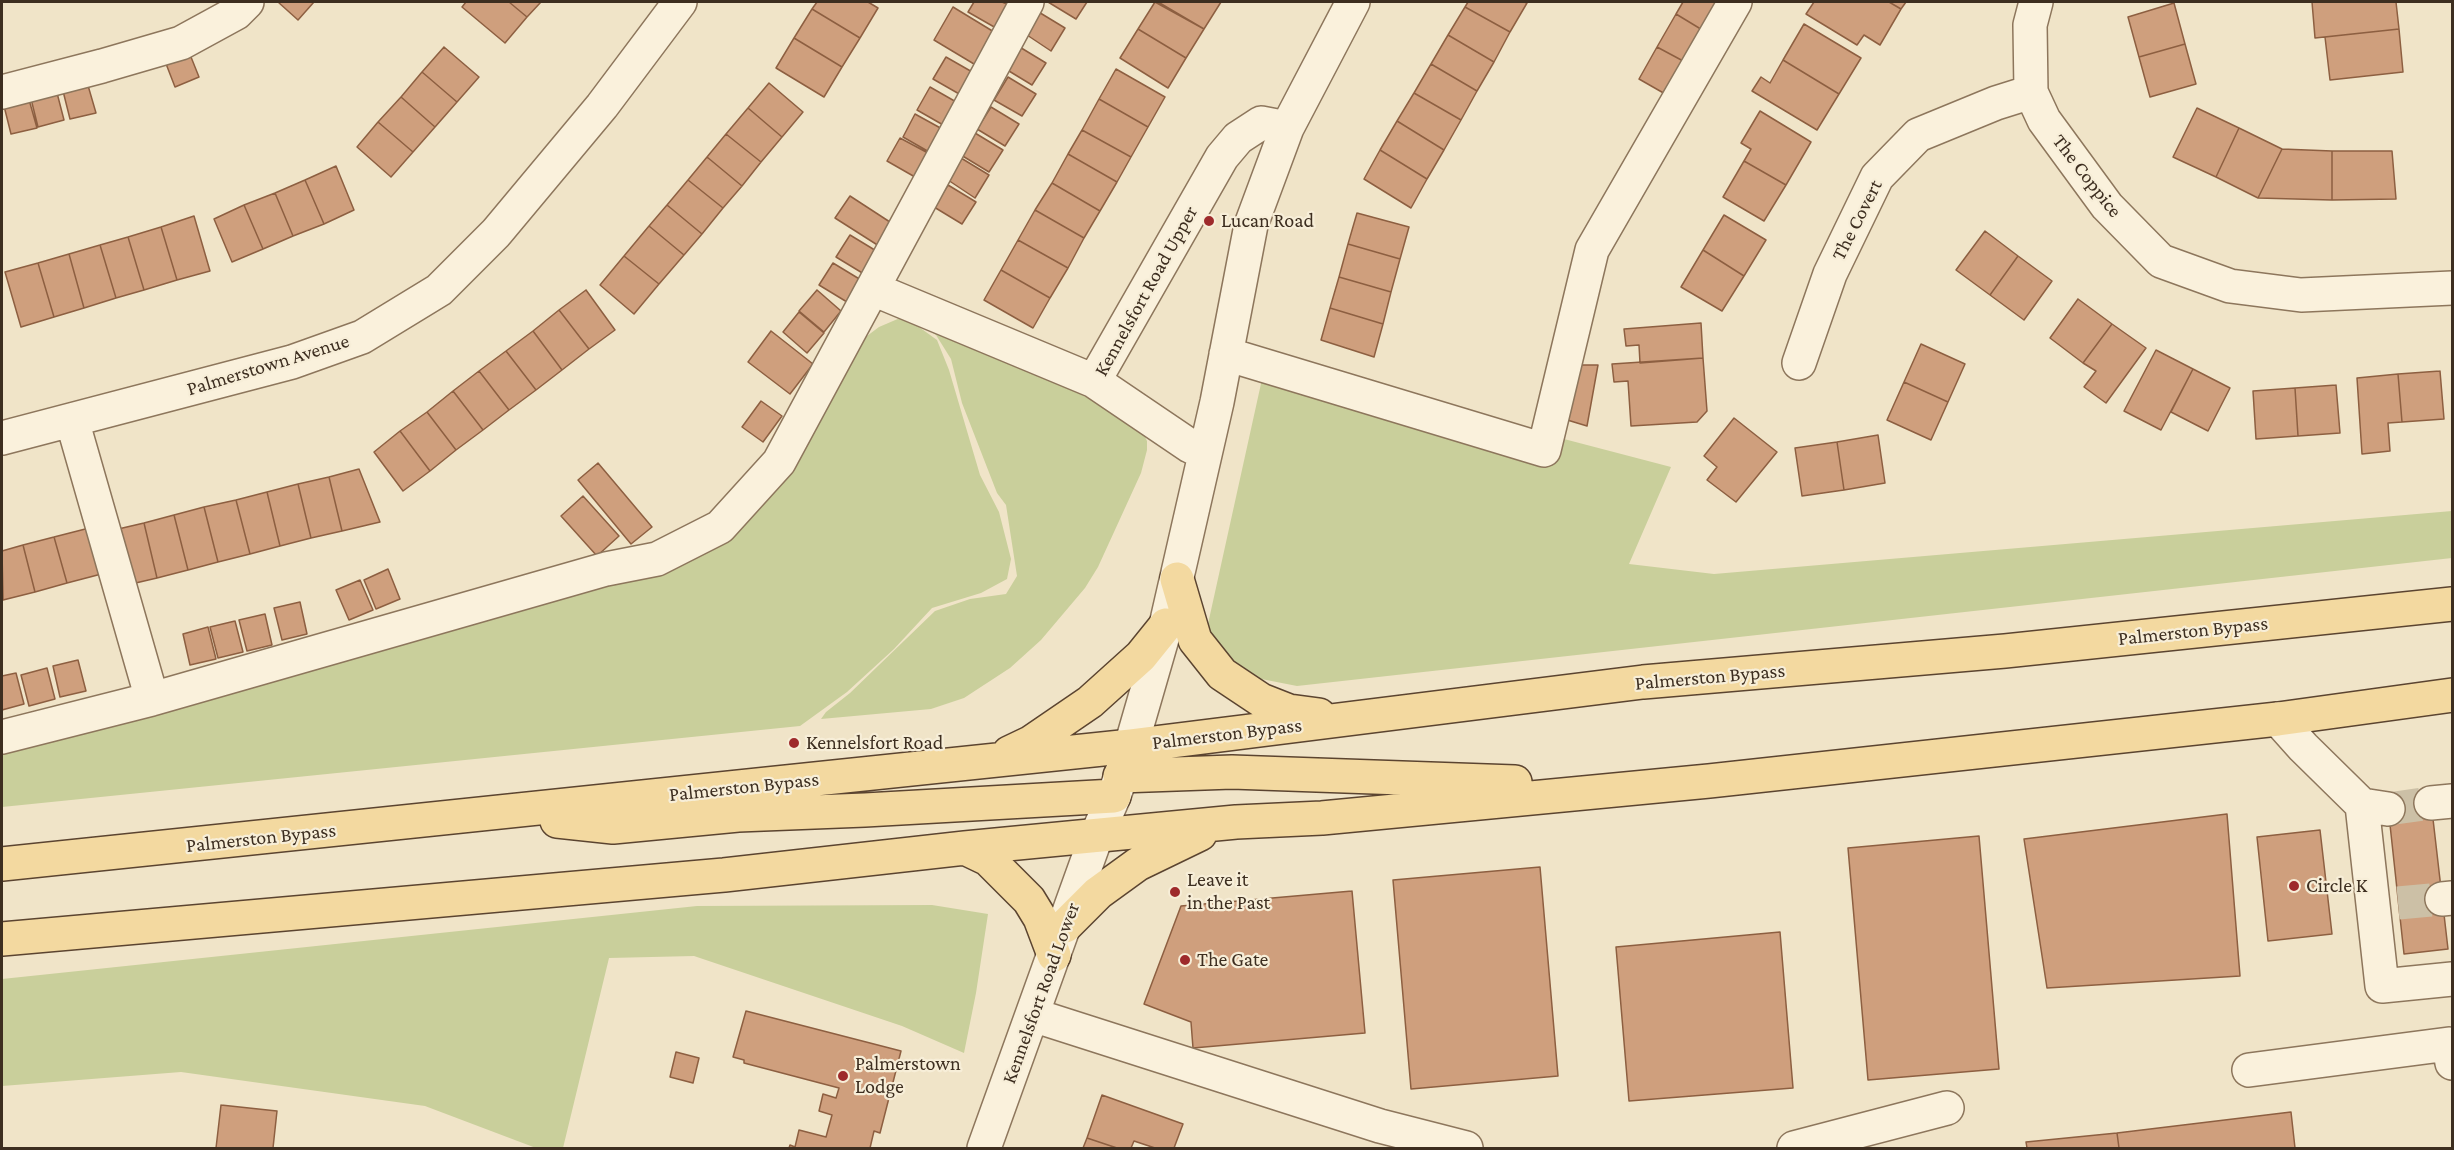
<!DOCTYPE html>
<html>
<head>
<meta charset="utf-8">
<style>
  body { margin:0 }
  #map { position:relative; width:2454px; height:1150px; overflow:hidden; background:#f0e4c8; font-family:"Crimson Pro",serif }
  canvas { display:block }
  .frame { position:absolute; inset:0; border:3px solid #3d2e20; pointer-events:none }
</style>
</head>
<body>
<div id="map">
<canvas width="2454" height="1150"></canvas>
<div class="frame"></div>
</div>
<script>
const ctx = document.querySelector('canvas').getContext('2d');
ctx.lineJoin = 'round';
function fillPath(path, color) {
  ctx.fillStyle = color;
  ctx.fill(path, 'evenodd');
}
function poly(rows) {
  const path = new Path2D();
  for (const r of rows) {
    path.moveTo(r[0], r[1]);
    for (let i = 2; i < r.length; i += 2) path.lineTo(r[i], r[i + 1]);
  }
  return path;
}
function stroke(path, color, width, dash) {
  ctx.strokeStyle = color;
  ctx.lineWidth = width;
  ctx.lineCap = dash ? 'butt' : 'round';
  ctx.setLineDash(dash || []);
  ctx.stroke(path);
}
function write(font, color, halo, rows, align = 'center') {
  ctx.font = font + ' "Crimson Pro",serif';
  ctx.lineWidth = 4.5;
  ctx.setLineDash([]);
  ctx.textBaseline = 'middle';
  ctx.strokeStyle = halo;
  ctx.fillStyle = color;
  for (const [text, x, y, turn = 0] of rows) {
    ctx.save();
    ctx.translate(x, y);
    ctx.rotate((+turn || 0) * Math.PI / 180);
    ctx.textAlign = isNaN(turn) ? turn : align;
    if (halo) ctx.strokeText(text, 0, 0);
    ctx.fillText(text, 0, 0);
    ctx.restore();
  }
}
fillPath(poly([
  [900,318,919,327,937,340,949,370,980,475,999,512,1011,559,1007,579,981,593,932,608,894,649,847,692,800,726,2,807,2,753,66,738,489,613,652,576,713,536,859,342,879,327],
  [912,319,1023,362,1127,420,1137,427,1144,435,1147,441,1147,450,1141,473,1098,567,1085,588,1041,640,1010,668,964,698,931,709,821,719,826,712,850,693,935,611,970,599,1006,594,1017,576,1006,505,997,493,962,403,951,359,936,335],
  [1266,361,1671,467,1629,564,1714,574,2452,511,2452,558,1297,686,1241,675,1206,633],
  [932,905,988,914,976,993,964,1053,902,1026,694,956,609,958,563,1148,536,1148,425,1106,181,1072,2,1086,2,979,697,906]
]), '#c9cf9b');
const building = poly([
  [278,2,314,2,298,20,278,2],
  [466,2,509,2,527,17,505,43,462,7,466,2],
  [509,2,541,2,527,17,509,2],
  [817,2,868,2,878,8,860,38,812,9,817,2],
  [974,2,1002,2,1009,5,996,28,968,12,974,2],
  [1048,2,1087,2,1076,19,1048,2],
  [1155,2,1204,29,1186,58,1138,29,1155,2],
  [1158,2,1221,2,1204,29,1158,2],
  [1468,2,1524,2,1527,3,1510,32,1465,7,1468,2],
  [1683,2,1720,2,1704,31,1676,14,1683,2],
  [1814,2,1889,2,1901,9,1880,45,1864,35,1857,45,1806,14,1814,2],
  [1889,2,1906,2,1901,9,1889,2],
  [2312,2,2396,2,2399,29,2315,38,2312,2],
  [2174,3,2185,44,2139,57,2128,17,2174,3],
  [953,7,999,35,979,67,934,40,953,7],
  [1465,7,1510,32,1494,62,1448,35,1465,7],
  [812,9,860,38,842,67,794,38,812,9],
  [1037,11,1065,28,1051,51,1024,33,1037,11],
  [1676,14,1704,31,1685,62,1657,47,1676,14],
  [1804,24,1861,58,1839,94,1783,60,1804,24],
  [1138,29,1186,58,1168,88,1120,58,1138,29],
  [2399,29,2403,72,2330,80,2325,37,2399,29],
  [1448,35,1494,62,1477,91,1431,64,1448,35],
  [794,38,842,67,824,97,776,68,794,38],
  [2185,44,2196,84,2150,97,2139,57,2185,44],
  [1018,46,1046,63,1032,85,1004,68,1018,46],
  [187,47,199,77,175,87,163,56,187,47],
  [444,47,479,77,457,102,422,72,444,47],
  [1657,47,1685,62,1667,95,1639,79,1657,47],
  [946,57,974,73,961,95,933,79,946,57],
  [1783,60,1839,94,1817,130,1752,91,1761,77,1770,83,1783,60],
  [1431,64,1477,91,1461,120,1414,93,1431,64],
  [1116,69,1165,97,1148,127,1099,99,1116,69],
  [422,72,457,102,435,127,401,97,422,72],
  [1008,77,1036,94,1022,116,994,100,1008,77],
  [87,82,96,113,70,119,62,87,87,82],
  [769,83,803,112,782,137,748,108,769,83],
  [930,87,958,103,945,126,917,110,930,87],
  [56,89,64,120,38,127,30,95,56,89],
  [1414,93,1461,120,1444,150,1397,121,1414,93],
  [28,96,37,128,11,134,3,102,28,96],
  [401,97,435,127,413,152,378,122,401,97],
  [1099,99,1148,127,1131,157,1082,130,1099,99],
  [991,107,1019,124,1005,146,977,129,991,107],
  [748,108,782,137,761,162,726,134,748,108],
  [2197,108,2239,128,2216,177,2173,157,2197,108],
  [1760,111,1811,142,1786,185,1744,161,1751,149,1741,143,1760,111],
  [915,114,944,130,931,153,903,137,915,114],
  [1397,121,1444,150,1427,179,1380,150,1397,121],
  [378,122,413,152,391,177,357,147,378,122],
  [2239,128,2282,149,2258,198,2216,177,2239,128],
  [1082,130,1131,157,1117,182,1068,154,1082,130],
  [975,133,1003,150,989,172,961,155,975,133],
  [726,134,761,162,742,186,707,157,726,134],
  [900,138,928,153,915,177,887,161,900,138],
  [2282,149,2332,151,2332,200,2258,198,2282,149],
  [1380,150,1427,179,1411,208,1364,179,1380,150],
  [2332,151,2392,151,2396,199,2332,200,2332,151],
  [1068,154,1117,182,1100,211,1052,183,1068,154],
  [707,157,742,186,723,208,688,180,707,157],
  [961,158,989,175,975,198,948,180,961,158],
  [1744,161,1786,185,1764,221,1723,197,1744,161],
  [336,166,354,210,324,224,305,180,336,166],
  [305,180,324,224,293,236,275,193,305,180],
  [688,180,723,208,702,234,667,205,688,180],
  [1052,183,1100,211,1084,238,1035,210,1052,183],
  [948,185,976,202,962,224,934,207,948,185],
  [275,193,293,236,263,249,244,205,275,193],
  [850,196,893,224,879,246,835,218,850,196],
  [244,205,263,249,232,262,214,219,244,205],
  [667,205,702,234,684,255,649,226,667,205],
  [1035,210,1084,238,1068,268,1018,240,1035,210],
  [1357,213,1409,227,1400,259,1348,244,1357,213],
  [1724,215,1766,240,1744,276,1703,250,1724,215],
  [194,216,210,271,177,280,161,227,194,216],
  [649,226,684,255,659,284,624,256,649,226],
  [161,227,177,280,144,290,128,237,161,227],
  [1985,231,2018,256,1990,295,1956,270,1985,231],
  [850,235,878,252,864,274,836,257,850,235],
  [128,237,144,290,116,298,100,245,128,237],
  [1018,240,1068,268,1050,298,1001,270,1018,240],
  [1348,244,1400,259,1391,292,1339,277,1348,244],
  [100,245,116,298,84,308,69,254,100,245],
  [1703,250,1744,276,1722,311,1681,287,1703,250],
  [69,254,84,308,54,317,38,263,69,254],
  [624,256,659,284,634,314,600,285,624,256],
  [2018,256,2052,281,2024,320,1990,295,2018,256],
  [38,263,54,317,21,327,5,272,38,263],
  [833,263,861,280,847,302,819,285,833,263],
  [1001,270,1050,298,1033,328,984,300,1001,270],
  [1339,277,1391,292,1383,324,1330,308,1339,277],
  [586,290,615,330,589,349,559,310,586,290],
  [817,290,841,311,824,332,799,311,817,290],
  [2078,299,2112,324,2083,363,2050,338,2078,299],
  [1330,308,1383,324,1374,357,1321,340,1330,308],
  [559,310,589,349,562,370,533,331,559,310],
  [799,312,824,333,807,353,783,332,799,312],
  [1701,323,1703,358,1640,363,1639,345,1626,346,1624,329,1701,323],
  [2112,324,2146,348,2106,403,2084,387,2096,371,2083,363,2112,324],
  [533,331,562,370,536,390,506,351,533,331],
  [771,331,813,364,790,394,748,362,771,331],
  [1921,344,1965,364,1948,402,1904,382,1921,344],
  [2156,350,2193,369,2161,430,2124,411,2156,350],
  [506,351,536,390,509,410,479,371,506,351],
  [1703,358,1707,411,1697,422,1631,426,1628,381,1614,382,1612,364,1703,358],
  [1578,365,1598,365,1587,426,1564,419,1578,365],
  [2193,369,2230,388,2208,431,2171,412,2193,369],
  [479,371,509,410,483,430,453,391,479,371],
  [2440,371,2444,419,2402,422,2398,374,2440,371],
  [2398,374,2402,422,2388,423,2390,451,2362,454,2357,378,2398,374],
  [1904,382,1948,402,1931,440,1887,420,1904,382],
  [2336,385,2340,433,2298,436,2295,388,2336,385],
  [2295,388,2298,436,2256,439,2253,391,2295,388],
  [453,391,483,430,456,450,427,412,453,391],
  [761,401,782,416,763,442,742,427,761,401],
  [427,412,456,450,430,471,400,431,427,412],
  [1734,418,1777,452,1736,502,1707,480,1717,467,1704,456,1734,418],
  [400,431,430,471,403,491,374,452,400,431],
  [1878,435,1885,483,1844,490,1837,442,1878,435],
  [1837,442,1844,490,1802,496,1795,448,1837,442],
  [598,463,652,527,631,544,578,480,598,463],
  [359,469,380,522,342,531,329,477,359,469],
  [329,477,342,531,311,538,298,484,329,477],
  [298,484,311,538,280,546,267,492,298,484],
  [267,492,280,546,250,554,236,500,267,492],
  [583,496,619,536,597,556,561,516,583,496],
  [236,500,250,554,218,562,204,507,236,500],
  [204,507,218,562,188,570,174,515,204,507],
  [174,515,188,570,157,578,144,523,174,515],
  [144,523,157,578,127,585,114,530,144,523],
  [97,526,109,572,67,583,54,537,97,526],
  [54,537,67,583,35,592,23,545,54,537],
  [23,545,35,592,3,600,2,551,23,545],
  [388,569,400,599,376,609,364,580,388,569],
  [360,580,373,610,349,620,336,590,360,580],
  [300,602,307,634,282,640,274,608,300,602],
  [265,614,272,645,247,651,239,620,265,614],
  [235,621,243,652,218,658,210,627,235,621],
  [208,627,216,659,190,665,183,634,208,627],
  [78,660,86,691,60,697,53,666,78,660],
  [47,668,55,699,29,706,21,675,47,668],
  [16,673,24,704,2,710,2,676,16,673],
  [2430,793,2448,949,2404,954,2387,797,2430,793],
  [2227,814,2240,976,2047,988,2024,839,2227,814],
  [2320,830,2332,934,2268,941,2257,837,2320,830],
  [1979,836,1999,1069,1868,1080,1848,848,1979,836],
  [1540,867,1558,1076,1411,1089,1393,880,1540,867],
  [1352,891,1365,1033,1193,1048,1191,1022,1144,1004,1181,906,1352,891],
  [1780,932,1793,1088,1629,1101,1616,947,1780,932],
  [746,1011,901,1051,880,1133,874,1131,870,1148,789,1148,790,1145,795,1147,799,1130,826,1137,832,1115,819,1111,823,1094,836,1098,839,1088,744,1063,744,1060,733,1057,746,1011],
  [676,1052,699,1058,693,1083,670,1077,676,1052],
  [1102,1095,1183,1124,1174,1148,1155,1148,1134,1141,1131,1148,1117,1148,1087,1138,1102,1095],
  [221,1105,277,1111,273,1148,216,1148,221,1105],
  [2291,1112,2295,1148,2119,1148,2117,1133,2291,1112],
  [2117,1133,2119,1148,2027,1148,2026,1142,2117,1133],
  [1087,1138,1117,1148,1083,1148,1087,1138]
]);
fillPath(building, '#cf9f7d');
stroke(building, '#8d5f41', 1.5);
stroke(poly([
  [2388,809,2431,803],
  [2398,903,2442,899]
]), '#ccc0a6', 33, [33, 16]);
const minor = poly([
  [2036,2,2030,25,2031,92,2044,120,2107,206,2161,261,2230,286,2301,295,2452,288],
  [2,92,102,66,181,43,236,13,247,2],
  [873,289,1094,381],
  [1226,354,1544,450,1592,250,1735,2],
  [1799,363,1830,274,1877,177,1918,135,1996,103,2031,92],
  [72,420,152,699],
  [2,438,292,362,362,337,439,290,496,233,602,106,680,2],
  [1204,453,1190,446,1094,381,1222,157,1238,138,1261,123,1287,128],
  [2278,719,2303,747,2362,805,2388,809],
  [2,737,152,699,606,569,657,559,720,527,779,462,1027,2],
  [2431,803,2452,801],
  [2362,805,2382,986,2452,979],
  [2442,899,2452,898],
  [1033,1015,1380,1126,1466,1148],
  [2249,1070,2449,1044,2452,1063],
  [984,1148,1096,837,1114,796,1131,746,1166,625,1217,402,1251,225,1287,128,1353,2],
  [1794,1148,1947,1108]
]);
const major = poly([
  [1177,579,1195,640,1222,674,1261,700,1289,711,1319,715],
  [1009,753,1030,743,1090,702,1141,656,1166,625],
  [1120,776,1232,772,1515,782],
  [557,821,613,827,738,815,865,810,1114,796],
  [965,848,988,859,1029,900,1040,918,1054,955],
  [2,864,1131,746,1643,682,2005,651,2452,604],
  [1065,926,1098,893,1138,864,1200,834],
  [2,939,724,875,965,848,1236,822,1322,818,1709,781,2278,719,2452,695]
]);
stroke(minor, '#8d765c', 36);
stroke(major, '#5b4430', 36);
stroke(minor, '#faf1dc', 33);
stroke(major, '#f3d9a0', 33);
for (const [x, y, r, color] of [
  [1209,221,6,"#9e2a2b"],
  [794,743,6,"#9e2a2b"],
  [2294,886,6,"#9e2a2b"],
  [1175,892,6,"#9e2a2b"],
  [1185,960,6,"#9e2a2b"],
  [843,1076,6,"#9e2a2b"]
]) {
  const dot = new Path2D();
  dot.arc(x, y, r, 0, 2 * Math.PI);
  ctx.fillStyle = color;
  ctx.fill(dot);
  stroke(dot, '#f7eed8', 2);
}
write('20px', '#3d2e20', '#f7eed8', [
  ["The Coppice",2087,176,52],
  ["The Covert",1857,220,-63],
  ["Kennelsfort Road Upper",1146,291,-61],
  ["Palmerstown Avenue",268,365,-17],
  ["Palmerston Bypass",2193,631,-6],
  ["Palmerston Bypass",1710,677,-5],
  ["Palmerston Bypass",1227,734,-7],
  ["Palmerston Bypass",744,787,-6],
  ["Palmerston Bypass",261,838,-6],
  ["Kennelsfort Road Lower",1041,993,-70]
]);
write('20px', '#3d2e20', '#f7eed8', [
  ["Lucan Road",1221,221],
  ["Kennelsfort Road",806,743],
  ["Leave it",1187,880],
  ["in the Past",1187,903],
  ["Circle K",2306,886],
  ["The Gate",1197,960],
  ["Palmerstown",855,1064],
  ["Lodge",855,1087]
], 'left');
</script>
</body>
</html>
